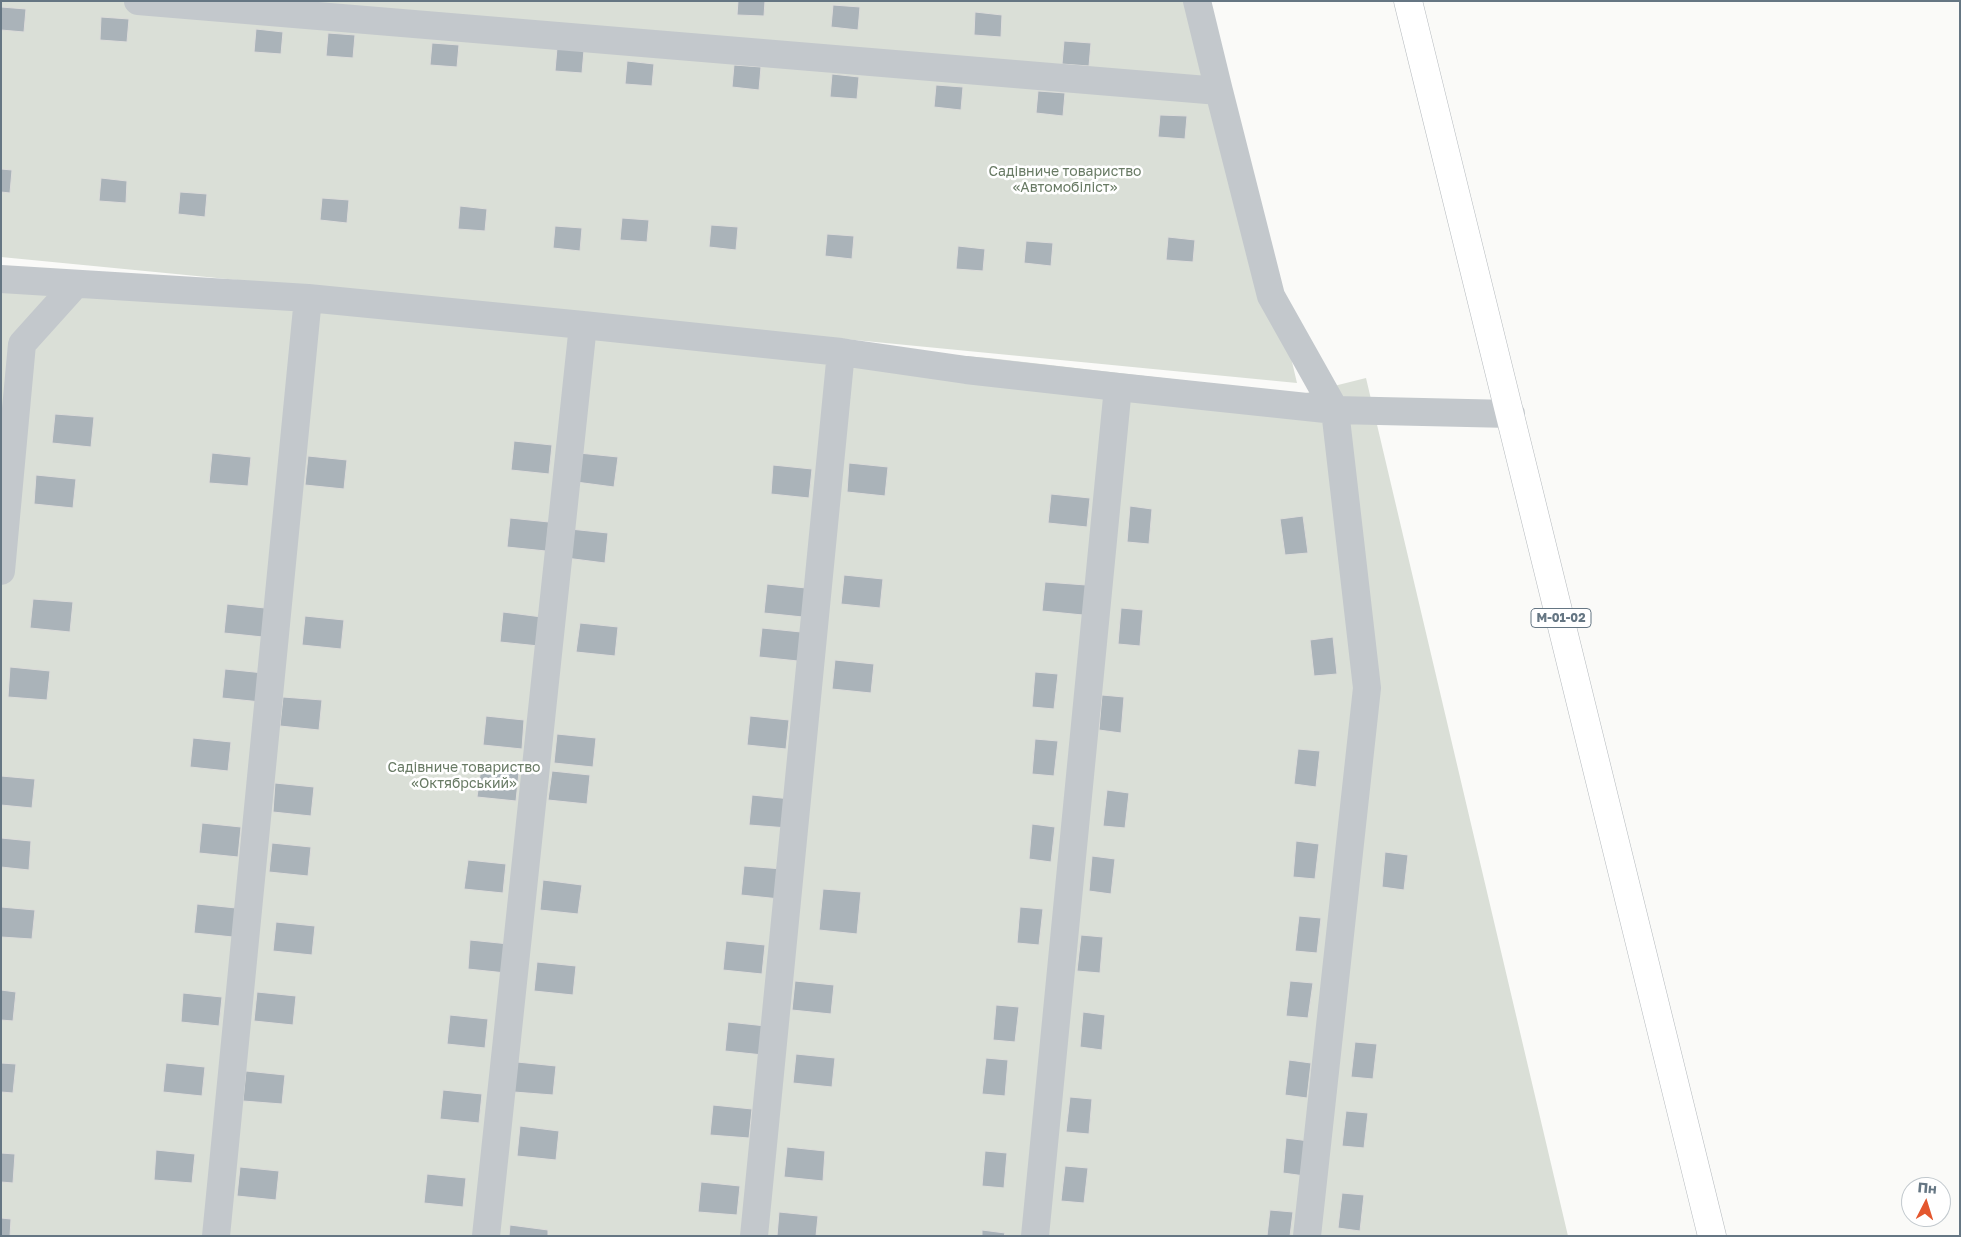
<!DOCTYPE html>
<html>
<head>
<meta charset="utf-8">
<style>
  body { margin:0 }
  #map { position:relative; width:1961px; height:1237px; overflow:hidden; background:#fafaf8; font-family:"Golos Text",sans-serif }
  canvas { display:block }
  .frame { position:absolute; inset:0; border:2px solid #657683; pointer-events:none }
  .north { position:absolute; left:1901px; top:1177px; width:50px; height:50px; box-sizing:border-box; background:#fff; border:1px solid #c1c8cd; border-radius:50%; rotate:5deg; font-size:14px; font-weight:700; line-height:20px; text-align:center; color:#657683 }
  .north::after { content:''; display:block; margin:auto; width:18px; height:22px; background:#e4572e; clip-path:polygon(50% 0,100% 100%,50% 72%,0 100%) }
</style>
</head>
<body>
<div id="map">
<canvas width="1961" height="1237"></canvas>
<div class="frame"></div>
<div class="north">Пн</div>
</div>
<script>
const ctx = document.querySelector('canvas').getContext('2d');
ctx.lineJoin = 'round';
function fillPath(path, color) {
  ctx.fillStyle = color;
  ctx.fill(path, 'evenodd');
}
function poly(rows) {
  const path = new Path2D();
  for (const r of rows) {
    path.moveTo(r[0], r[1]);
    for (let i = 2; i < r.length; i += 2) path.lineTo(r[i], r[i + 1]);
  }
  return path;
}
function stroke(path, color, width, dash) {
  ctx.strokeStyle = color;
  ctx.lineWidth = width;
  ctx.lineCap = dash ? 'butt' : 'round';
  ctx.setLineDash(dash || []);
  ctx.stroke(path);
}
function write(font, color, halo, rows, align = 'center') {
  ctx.font = font + ' "Golos Text",sans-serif';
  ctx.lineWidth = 5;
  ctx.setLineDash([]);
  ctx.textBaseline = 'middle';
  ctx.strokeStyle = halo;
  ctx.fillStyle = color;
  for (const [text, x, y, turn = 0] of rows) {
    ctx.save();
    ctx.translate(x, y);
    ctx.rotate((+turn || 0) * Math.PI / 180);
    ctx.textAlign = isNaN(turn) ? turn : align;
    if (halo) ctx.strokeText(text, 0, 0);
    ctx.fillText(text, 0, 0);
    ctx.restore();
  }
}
fillPath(poly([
  [1,1,1207,1,1297,383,1,257],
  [1,279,989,358,1302,394,1366,378,1568,1236,1,1236]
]), '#dadfd7');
const building = poly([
  [738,1,765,1,764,16,737,15,738,1],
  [833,5,860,7,858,30,831,27,833,5],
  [1,7,26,9,24,32,1,30,1,7],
  [975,12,1002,15,1001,37,974,35,975,12],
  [101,17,129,19,127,42,100,40,101,17],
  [256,29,283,32,281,54,254,52,256,29],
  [328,33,355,35,353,58,326,56,328,33],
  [1064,41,1091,43,1089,66,1062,64,1064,41],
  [432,43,459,45,457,67,430,65,432,43],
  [557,48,584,50,582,73,555,71,557,48],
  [627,61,654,64,652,86,625,84,627,61],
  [734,65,761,67,759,90,732,87,734,65],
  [832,74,859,77,857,99,830,97,832,74],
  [936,85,963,87,961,110,934,107,936,85],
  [1038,91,1065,93,1063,116,1036,113,1038,91],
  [1160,115,1187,116,1185,139,1158,137,1160,115],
  [1,169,12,170,10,193,1,192,1,169],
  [101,178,127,181,126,203,99,201,101,178],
  [180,192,207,194,205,217,178,214,180,192],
  [322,198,349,200,347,223,320,220,322,198],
  [460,206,487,209,485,231,458,229,460,206],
  [622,218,649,220,647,242,620,240,622,218],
  [711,225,738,227,736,250,709,247,711,225],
  [555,226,582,228,580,251,553,248,555,226],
  [827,234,854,236,852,259,825,256,827,234],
  [1168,237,1195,240,1193,262,1166,260,1168,237],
  [1026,241,1053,243,1051,266,1024,263,1026,241],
  [958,246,985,249,983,271,956,269,958,246],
  [55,414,94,417,91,447,52,443,55,414],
  [514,441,552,445,549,474,511,470,514,441],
  [212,453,251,457,248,486,209,483,212,453],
  [579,453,618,457,614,487,576,482,579,453],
  [308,456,347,460,344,489,305,485,308,456],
  [849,463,888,467,885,496,847,492,849,463],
  [773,465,812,469,809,498,771,494,773,465],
  [36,475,76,479,73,508,34,504,36,475],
  [1051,494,1090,498,1087,527,1048,523,1051,494],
  [1130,506,1152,509,1149,544,1127,542,1130,506],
  [1303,516,1308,553,1285,555,1280,519,1303,516],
  [510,518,549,522,546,551,507,547,510,518],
  [570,529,608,533,605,563,566,558,570,529],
  [844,575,883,579,880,608,841,604,844,575],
  [1045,582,1086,585,1083,615,1042,611,1045,582],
  [767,584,806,588,803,617,764,613,767,584],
  [33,599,73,602,70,632,30,628,33,599],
  [227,604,265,608,263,637,224,633,227,604],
  [1121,608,1143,610,1140,646,1118,644,1121,608],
  [503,612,542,617,539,646,500,642,503,612],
  [305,616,344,620,341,649,302,645,305,616],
  [580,623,618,627,615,656,576,652,580,623],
  [762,628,801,632,798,661,759,657,762,628],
  [1333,637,1337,674,1314,676,1310,640,1333,637],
  [835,660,874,664,871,693,832,689,835,660],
  [10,667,50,671,47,700,8,697,10,667],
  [225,669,264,673,261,702,222,698,225,669],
  [1035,672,1058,674,1054,709,1032,707,1035,672],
  [1102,695,1124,697,1121,733,1099,730,1102,695],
  [283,697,322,700,319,730,280,726,283,697],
  [486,716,524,720,522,749,483,745,486,716],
  [750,716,789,720,786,749,747,745,750,716],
  [557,734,596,738,593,767,554,763,557,734],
  [193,738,231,742,228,771,190,767,193,738],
  [1035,739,1058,741,1054,776,1032,774,1035,739],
  [1298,749,1320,751,1316,787,1294,784,1298,749],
  [481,768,519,772,516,801,477,797,481,768],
  [552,771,590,775,587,804,548,800,552,771],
  [1,776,35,779,32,808,1,805,1,776],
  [275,783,314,787,311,816,273,812,275,783],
  [1107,790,1129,793,1125,828,1103,826,1107,790],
  [752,795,791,799,788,828,749,825,752,795],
  [202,823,241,827,238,857,199,853,202,823],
  [1032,824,1055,827,1051,862,1029,859,1032,824],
  [1,838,31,841,29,870,1,867,1,838],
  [1296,841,1319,844,1315,879,1293,877,1296,841],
  [272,843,311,847,308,876,269,872,272,843],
  [1385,852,1408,855,1404,890,1382,887,1385,852],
  [1092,856,1115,859,1111,894,1089,891,1092,856],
  [468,860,506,864,503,893,464,889,468,860],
  [744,866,783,869,780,899,741,895,744,866],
  [543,880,582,885,578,914,540,910,543,880],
  [823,889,861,892,857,934,819,930,823,889],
  [197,904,236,908,233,937,194,933,197,904],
  [1,907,35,910,32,939,1,937,1,907],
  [1020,907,1043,909,1039,945,1017,943,1020,907],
  [1299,916,1321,918,1317,953,1295,951,1299,916],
  [276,922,315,926,312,955,273,951,276,922],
  [1081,935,1103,937,1100,973,1077,971,1081,935],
  [470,940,509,944,506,973,468,969,470,940],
  [726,941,765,945,762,974,723,970,726,941],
  [537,962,576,966,573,995,534,991,537,962],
  [795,981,834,985,831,1014,792,1010,795,981],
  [1290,981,1313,983,1308,1018,1286,1016,1290,981],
  [1,990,16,992,13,1021,1,1020,1,990],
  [257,992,296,996,293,1025,254,1021,257,992],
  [183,993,222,997,219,1026,181,1022,183,993],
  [996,1005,1019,1007,1015,1042,993,1040,996,1005],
  [1083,1012,1105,1015,1102,1050,1080,1047,1083,1012],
  [450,1015,488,1019,485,1048,447,1044,450,1015],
  [728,1022,766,1026,763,1055,725,1051,728,1022],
  [1355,1042,1377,1044,1373,1079,1351,1077,1355,1042],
  [796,1054,835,1058,832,1087,793,1083,796,1054],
  [986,1058,1008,1060,1005,1096,982,1094,986,1058],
  [1289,1060,1311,1063,1307,1098,1285,1095,1289,1060],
  [517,1062,556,1066,553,1095,514,1092,517,1062],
  [1,1063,16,1064,13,1093,1,1092,1,1063],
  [166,1063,205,1067,202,1096,163,1092,166,1063],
  [246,1071,285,1075,282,1104,243,1101,246,1071],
  [443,1090,482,1094,479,1123,440,1119,443,1090],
  [1070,1097,1092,1099,1089,1134,1066,1132,1070,1097],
  [713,1105,752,1109,749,1138,710,1135,713,1105],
  [1346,1111,1368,1113,1364,1148,1342,1146,1346,1111],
  [520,1126,559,1131,556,1160,517,1156,520,1126],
  [1286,1138,1309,1141,1305,1176,1283,1173,1286,1138],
  [787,1147,825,1151,823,1181,784,1177,787,1147],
  [156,1150,195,1154,192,1183,154,1180,156,1150],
  [985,1151,1007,1153,1004,1188,982,1186,985,1151],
  [1,1153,15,1154,13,1183,1,1182,1,1153],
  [1065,1166,1088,1168,1084,1203,1061,1201,1065,1166],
  [240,1167,279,1171,276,1200,237,1196,240,1167],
  [427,1174,466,1178,463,1207,424,1203,427,1174],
  [701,1182,740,1186,737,1215,698,1212,701,1182],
  [1342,1193,1364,1195,1360,1231,1338,1228,1342,1193],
  [1270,1210,1293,1212,1290,1236,1267,1236,1270,1210],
  [779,1212,818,1216,816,1236,777,1236,779,1212],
  [1,1218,11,1219,10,1236,1,1236,1,1218],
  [510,1225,548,1230,548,1236,509,1236,510,1225],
  [982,1230,1005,1233,1004,1236,982,1236,982,1230]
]);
fillPath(building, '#aab3b9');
stroke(building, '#dcdcda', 1);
const primary = poly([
  [1408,1,1712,1236]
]);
stroke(primary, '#b5babe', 29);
stroke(poly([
  [138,1,1219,91,1271,296,1335,410,1367,688,1307,1236],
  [1197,1,1219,91],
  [1,279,308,298,583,325,841,352,966,370,1118,387,1335,410,1511,414],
  [1,571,22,344,76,284],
  [216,1236,308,298],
  [486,1236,583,325],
  [754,1236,841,352],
  [1035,1236,1118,387]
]), '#c3c8cc', 28);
stroke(primary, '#fff', 28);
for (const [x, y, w] of [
  [1561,618,60]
]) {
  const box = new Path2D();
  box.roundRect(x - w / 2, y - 9.5, w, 19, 4);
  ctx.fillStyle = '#fff';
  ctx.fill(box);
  stroke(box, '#657683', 1);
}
write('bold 12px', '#657683', null, [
  ["М-01-02",1561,618]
]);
write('14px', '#687a64', '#fff', [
  ["Садівниче товариство",1065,172],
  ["«Автомобіліст»",1065,188],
  ["Садівниче товариство",464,768],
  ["«Октябрський»",464,784]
]);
</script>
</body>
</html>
